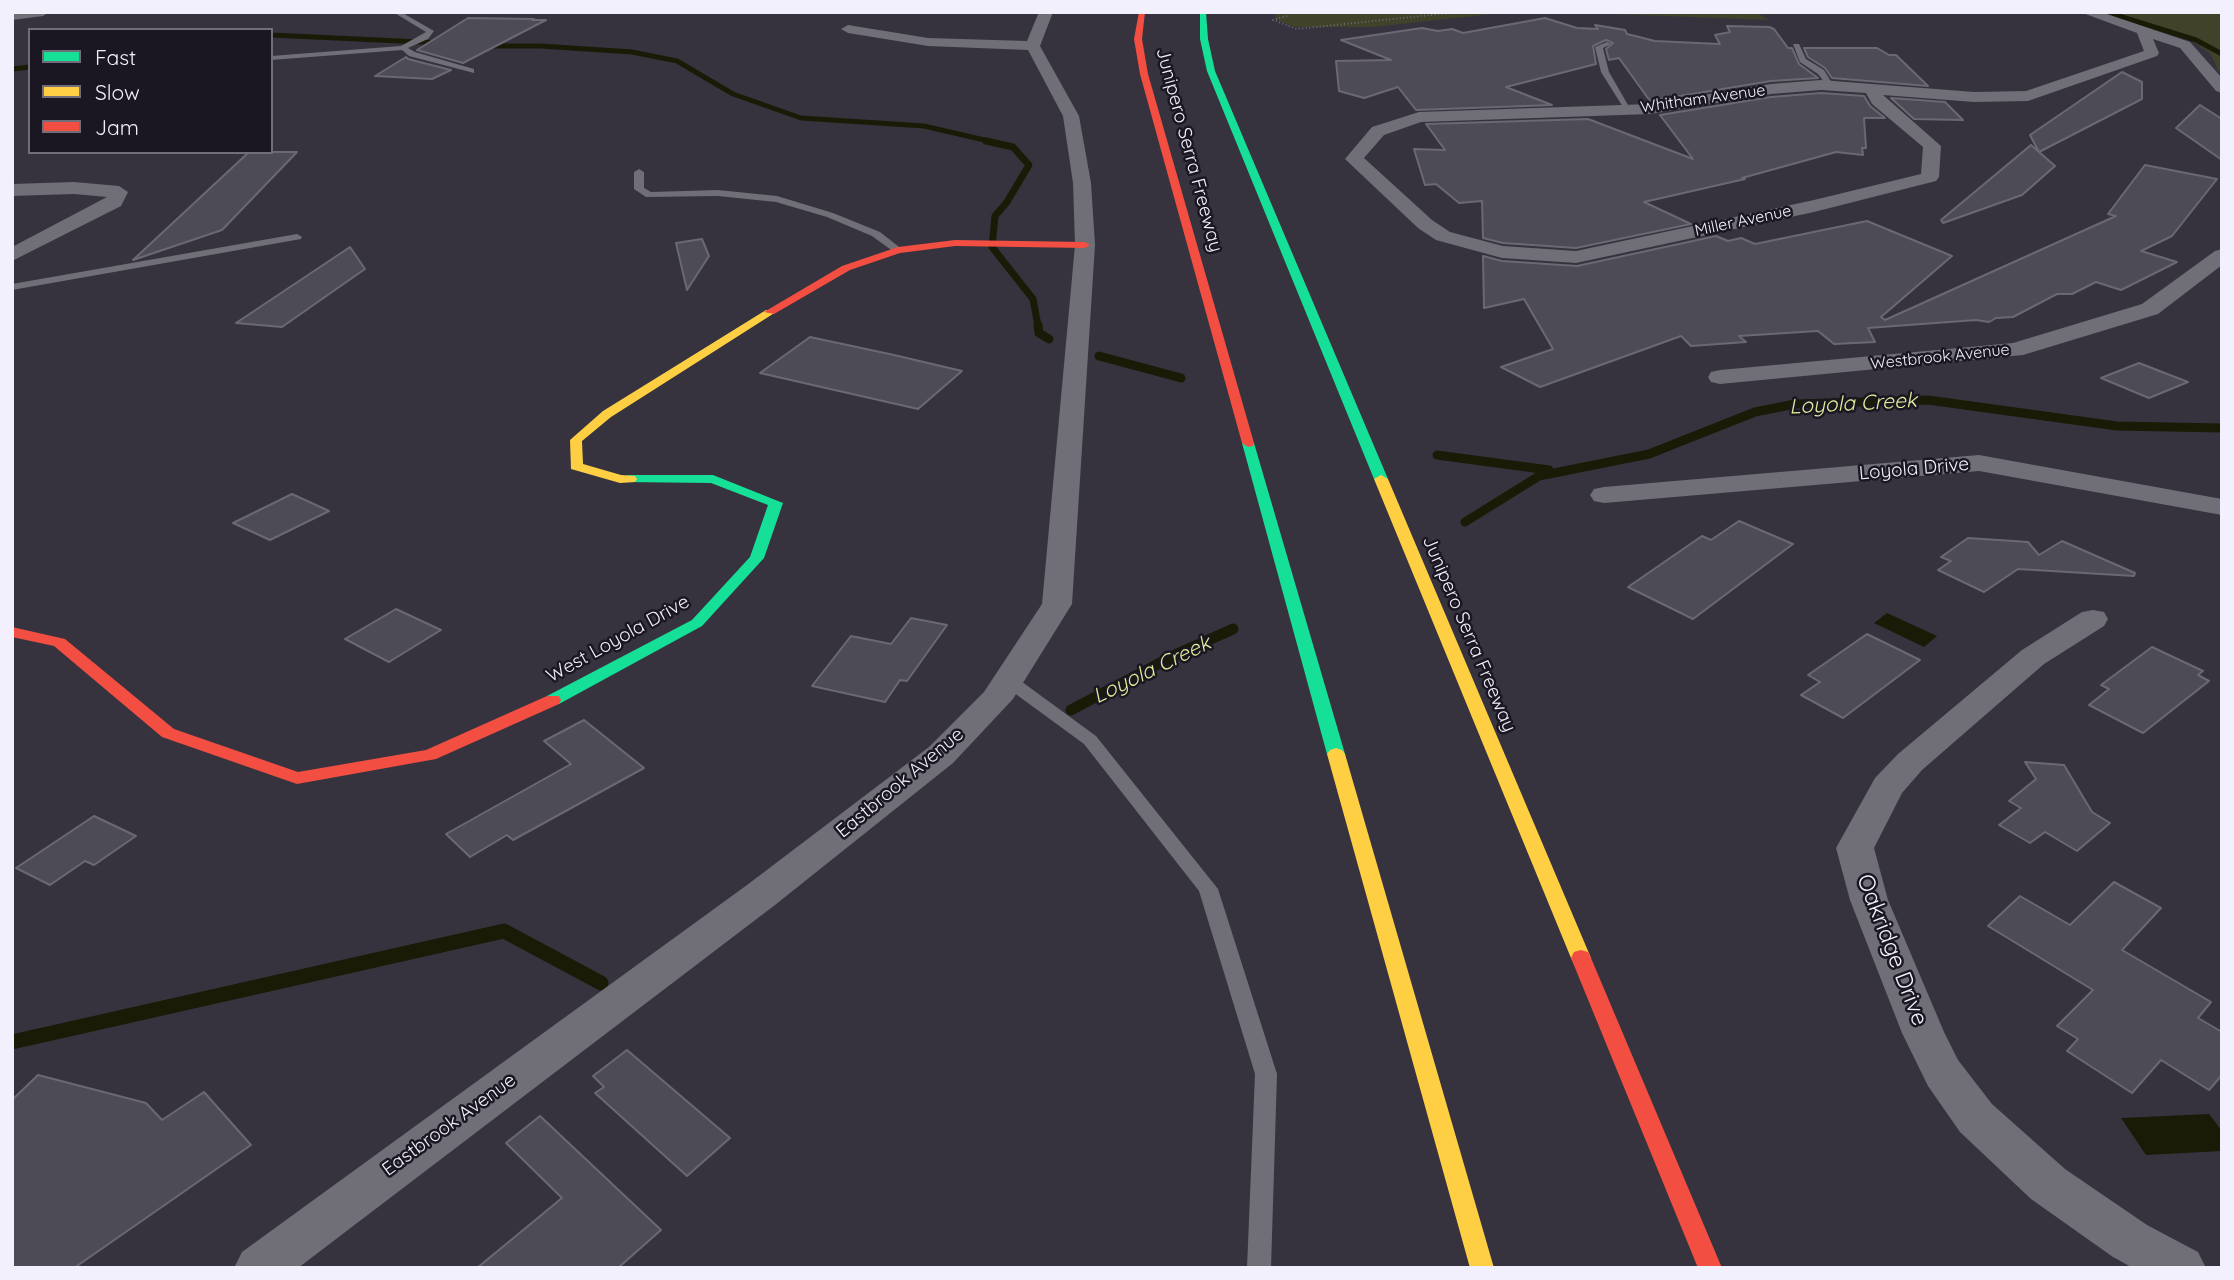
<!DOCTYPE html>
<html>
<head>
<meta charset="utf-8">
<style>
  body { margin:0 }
  #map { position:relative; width:2234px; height:1280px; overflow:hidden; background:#36333f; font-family:Quicksand,sans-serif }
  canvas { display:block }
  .frame { position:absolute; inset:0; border:14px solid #f2f0fd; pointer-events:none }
  .legend { position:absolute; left:28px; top:28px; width:245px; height:126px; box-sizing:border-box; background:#1a1722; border:2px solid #706e7a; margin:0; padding:9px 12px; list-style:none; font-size:21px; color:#f2f0fd }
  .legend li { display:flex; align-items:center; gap:14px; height:35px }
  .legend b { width:35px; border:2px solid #706e7a }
</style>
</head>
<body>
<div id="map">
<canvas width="2234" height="1280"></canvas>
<div class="frame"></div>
<ul class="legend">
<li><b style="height:9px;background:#16e098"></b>Fast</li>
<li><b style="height:9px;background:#ffcf43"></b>Slow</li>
<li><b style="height:9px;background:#f24e42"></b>Jam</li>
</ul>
</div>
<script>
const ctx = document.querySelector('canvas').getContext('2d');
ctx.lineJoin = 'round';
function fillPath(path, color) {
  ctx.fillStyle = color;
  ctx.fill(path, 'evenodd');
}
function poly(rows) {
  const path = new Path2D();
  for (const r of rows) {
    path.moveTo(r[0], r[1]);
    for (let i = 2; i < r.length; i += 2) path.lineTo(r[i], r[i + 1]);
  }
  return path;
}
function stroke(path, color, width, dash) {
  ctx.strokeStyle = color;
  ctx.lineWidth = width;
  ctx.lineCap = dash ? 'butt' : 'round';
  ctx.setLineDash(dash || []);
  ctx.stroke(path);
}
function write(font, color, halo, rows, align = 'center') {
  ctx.font = font + ' Quicksand,sans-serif';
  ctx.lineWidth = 5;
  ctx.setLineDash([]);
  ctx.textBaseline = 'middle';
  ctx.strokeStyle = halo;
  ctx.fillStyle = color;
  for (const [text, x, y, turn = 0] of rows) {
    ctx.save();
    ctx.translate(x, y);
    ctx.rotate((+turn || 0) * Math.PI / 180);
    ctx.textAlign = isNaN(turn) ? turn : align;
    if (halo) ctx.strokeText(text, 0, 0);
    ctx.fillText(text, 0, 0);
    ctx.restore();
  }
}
fillPath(poly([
  [1276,12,1756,12,1769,20,1585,13,1492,14,1373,27,1295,27,1275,19],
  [2099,12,2222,12,2222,78,2210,53,2192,41]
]), '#40432a');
fillPath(poly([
  [1887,613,1937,636,1924,647,1874,623],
  [2209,1114,2222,1131,2222,1151,2146,1155,2121,1118]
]), '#1a1b06');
stroke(poly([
  [2106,12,2196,40,2222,54],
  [271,35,443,43],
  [484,46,541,46,632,52,677,61,733,94,801,118,924,126,993,142],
  [12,69,30,67]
]), '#1a1b06', 5);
stroke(poly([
  [986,141,1013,147,1029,165,1007,202,995,216,992,247,1033,299,1038,326]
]), '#1a1b06', 7);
stroke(poly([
  [1038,325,1039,333,1049,339],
  [1099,356,1181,378],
  [1437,455,1549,470],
  [1465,522,1539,476,1649,454,1755,412,1795,404,1928,400,2117,426,2222,428]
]), '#1a1b06', 9);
stroke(poly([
  [1071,710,1175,655,1233,629]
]), '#1a1b06', 11);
stroke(poly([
  [12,1042,504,931,601,983]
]), '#1a1b06', 15);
const building = poly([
  [468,18,534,19,532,20,546,20,463,63,417,50,468,18],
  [1545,18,1577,28,1598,29,1595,25,1625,30,1627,34,1655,41,1720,44,1715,35,1730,32,1727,26,1769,27,1774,29,1788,48,1792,48,1799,64,1818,78,1771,81,1650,101,1619,58,1609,60,1606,49,1613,43,1606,40,1593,46,1596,64,1506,87,1552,105,1416,110,1398,87,1364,98,1339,91,1336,61,1391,60,1341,40,1422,28,1438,31,1452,29,1463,33,1545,18],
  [1804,48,1877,48,1889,55,1896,55,1928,86,1832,78,1825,68,1808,57,1804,48],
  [406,57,408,59,451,70,432,79,375,76,406,57],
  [2122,72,2142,82,2142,99,2039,152,2030,135,2122,72],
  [1821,93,1864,96,1870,106,1885,118,1864,118,1866,148,1862,148,1863,155,1836,152,1742,178,1745,179,1644,202,1691,224,1576,248,1503,243,1483,238,1482,201,1459,203,1436,184,1425,185,1414,149,1445,150,1426,124,1588,119,1693,159,1660,115,1771,97,1821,93],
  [1891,98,1945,102,1963,120,1914,119,1891,98],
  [2200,105,2222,119,2222,160,2176,128,2200,105],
  [2031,145,2055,166,2022,195,1943,223,1941,220,2031,145],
  [249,152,297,152,222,230,133,260,249,152],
  [2145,165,2217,179,2172,236,2141,251,2177,262,2121,290,2096,282,2072,294,2057,294,2013,317,1996,318,1989,322,1976,320,1868,328,1875,342,1834,344,1818,331,1739,336,1746,342,1691,346,1681,336,1540,387,1501,367,1553,349,1524,299,1484,308,1483,256,1502,261,1577,266,1716,236,1728,241,1741,238,1755,244,1867,221,1952,256,1881,317,1885,320,2116,216,2108,214,2145,165],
  [702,239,709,256,687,290,676,243,702,239],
  [350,247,365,269,282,327,236,323,350,247],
  [810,337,894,355,962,371,918,409,760,373,810,337],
  [2139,363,2188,382,2149,398,2101,378,2139,363],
  [292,494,329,511,270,540,233,523,292,494],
  [1739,521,1793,544,1693,619,1628,587,1702,536,1711,540,1739,521],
  [1968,538,2028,542,2039,555,2062,541,2135,573,2134,576,2018,569,1984,592,1938,570,1951,561,1941,557,1968,538],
  [396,609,441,630,389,662,345,639,396,609],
  [911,618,947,625,907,681,900,680,885,702,812,686,851,636,891,644,911,618],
  [1867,634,1920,660,1843,718,1801,695,1820,682,1808,675,1867,634],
  [2152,647,2203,671,2198,675,2209,681,2143,733,2089,705,2109,689,2101,685,2152,647],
  [584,720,644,768,513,840,507,835,470,857,446,834,571,764,544,741,584,720],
  [2025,762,2064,765,2092,812,2110,823,2077,851,2045,832,2030,843,1999,825,2021,808,2009,801,2036,779,2025,762],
  [94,816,136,836,94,865,85,861,50,885,16,868,94,816],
  [2114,882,2161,908,2122,950,2211,1002,2198,1018,2222,1032,2222,1075,2209,1090,2161,1060,2132,1093,2067,1051,2078,1039,2057,1026,2093,990,1988,926,2020,896,2070,925,2114,882],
  [627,1050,730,1138,687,1176,595,1093,604,1087,593,1076,627,1050],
  [38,1075,146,1103,162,1120,204,1092,251,1145,74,1268,12,1268,12,1100,38,1075],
  [540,1116,661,1230,618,1268,477,1268,562,1198,506,1143,540,1116]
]);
fillPath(building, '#4d4b56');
stroke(building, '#6b6873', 2);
stroke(poly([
  [1287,16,1273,20,1297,29,1460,12]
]), '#6d6b74', 2, [1, 2.5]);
fillPath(poly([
  [393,12,401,12,434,31,428,39,408,48,415,52,474,69,474,73,409,56,402,50,271,60,271,56,401,46,426,32,393,12],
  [1607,42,1611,44,1603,48,1609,72,1632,112,1626,112,1601,72,1595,47,1607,42],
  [1793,44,1799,44,1806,59,1824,70,1835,88,1829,88,1818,74,1800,62,1793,44],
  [639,169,644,172,644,188,651,192,718,190,777,196,833,213,880,232,903,250,894,252,872,236,827,217,776,202,718,196,646,197,634,189,634,172,639,169],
  [297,234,302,237,301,239,12,290,12,284,297,234],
  [1008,675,1014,676,1096,736,1218,889,1277,1074,1271,1268,1247,1268,1255,1074,1199,891,1084,744,1002,684,1000,680,1002,676,1008,675]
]), '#706e76');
fillPath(poly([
  [12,12,50,12,43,16,12,20,12,12],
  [1039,12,1053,12,1040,46,1079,116,1091,183,1095,245,1072,604,1013,699,953,763,775,905,298,1268,234,1268,242,1252,747,885,929,747,984,692,1042,604,1075,245,1073,183,1063,116,1028,50,928,46,848,33,841,29,848,25,928,38,1027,41,1039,12],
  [2080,12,2101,12,2190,42,2222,78,2222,93,2216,91,2180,48,2153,39,2159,53,2157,56,2028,101,1974,102,1883,95,1941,146,1939,177,1936,181,1814,212,1576,263,1502,258,1436,240,1418,228,1345,159,1372,127,1419,112,1650,104,1771,84,1821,80,1974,92,2026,91,2144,51,2137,33,2080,12],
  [1821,90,1866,93,1872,104,1923,147,1921,174,1814,200,1576,251,1503,246,1450,232,1432,220,1364,158,1384,135,1421,122,1650,114,1771,94,1821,90],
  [74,182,119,186,128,192,121,206,12,261,12,247,107,197,74,194,12,196,12,184,74,182],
  [2222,249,2222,265,2158,314,2023,355,1720,384,1711,382,1708,377,1711,372,1720,370,2013,343,2142,304,2215,251,2222,249],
  [1979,455,2222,499,2222,515,1979,471,1604,503,1594,501,1590,495,1594,489,1604,487,1979,455],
  [2093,610,2104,612,2108,619,2104,626,2044,664,1922,770,1902,793,1874,848,1888,900,1944,1032,1958,1060,1992,1104,2065,1169,2147,1225,2198,1252,2206,1268,2133,1268,2113,1257,2031,1199,1960,1132,1928,1086,1902,1033,1850,900,1836,848,1875,778,1898,754,2022,650,2082,612,2093,610]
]), '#706e76');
fillPath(poly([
  [1200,12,1206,12,1208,39,1215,71,1388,479,1386,482,1381,483,1374,479,1207,71,1200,39,1200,12],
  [1248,439,1254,443,1345,754,1342,758,1330,758,1327,754,1242,443,1248,439],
  [630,475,713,475,783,503,764,558,702,626,559,704,547,704,545,700,547,696,692,620,750,557,768,505,711,483,625,482,623,479,625,476,630,475]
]), '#16e098');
fillPath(poly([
  [766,310,776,312,611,417,582,441,583,464,621,475,635,476,637,479,635,482,620,483,571,469,570,440,603,411,766,310],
  [1381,475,1388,479,1591,958,1588,964,1581,966,1574,964,1571,958,1374,479,1381,475],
  [1336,748,1342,750,1345,754,1494,1268,1470,1268,1327,754,1330,750,1336,748]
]), '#ffcf43');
fillPath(poly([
  [1139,12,1145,12,1142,39,1148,74,1254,443,1253,446,1248,447,1242,443,1140,74,1134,39,1139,12],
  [955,240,1085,242,1090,245,1085,248,955,246,900,253,850,270,774,314,764,312,842,266,898,247,955,240],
  [12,627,65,639,174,729,298,772,426,750,547,696,559,696,561,700,559,704,436,759,297,784,162,737,54,646,12,637,12,627],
  [1581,950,1588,952,1591,958,1722,1268,1698,1268,1571,958,1574,952,1581,950]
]), '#f24e42');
write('16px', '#f2f0fd', '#1a1722', [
  ["Whitham Avenue",1703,99,-8],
  ["Miller Avenue",1743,221,-12],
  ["Westbrook Avenue",1940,357,-6]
]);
write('19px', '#f2f0fd', '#1a1722', [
  ["Junipero Serra Freeway",1189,150,75],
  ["Loyola Drive",1914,469,-5],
  ["Junipero Serra Freeway",1469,634,67],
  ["West Loyola Drive",618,639,-29],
  ["Eastbrook Avenue",900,783,-40],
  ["Eastbrook Avenue",449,1125,-36]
]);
write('italic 21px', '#e2ed9a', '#1a1722', [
  ["Loyola Creek",1853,404,-3],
  ["Loyola Creek",1152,670,-26]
]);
write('23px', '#f2f0fd', '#1a1722', [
  ["Oakridge Drive",1892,950,69]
]);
</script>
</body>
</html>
